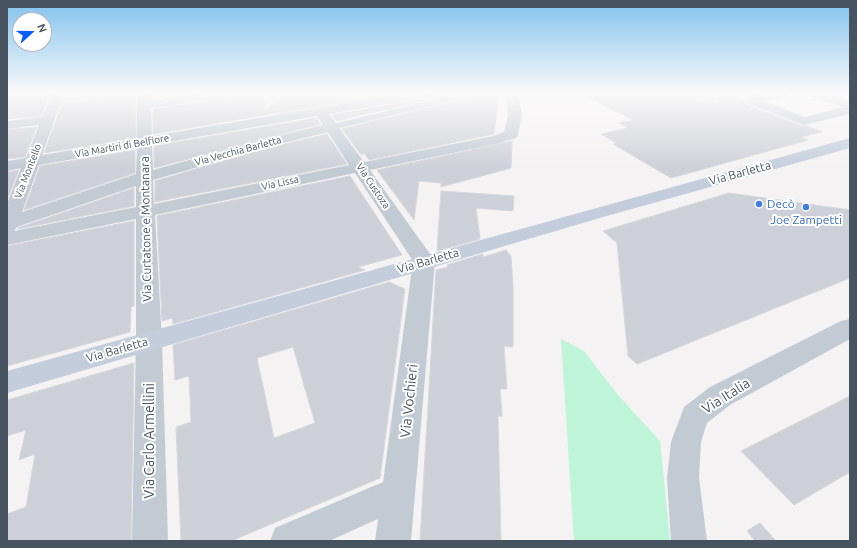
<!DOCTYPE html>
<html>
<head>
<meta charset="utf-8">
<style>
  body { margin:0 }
  #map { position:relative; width:857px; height:548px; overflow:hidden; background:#f4f2f2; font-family:Ubuntu,sans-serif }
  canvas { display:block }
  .frame { position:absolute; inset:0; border:8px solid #475361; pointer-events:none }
  .north { position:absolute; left:12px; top:12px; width:40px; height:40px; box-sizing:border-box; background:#fff; border:1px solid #b5bac0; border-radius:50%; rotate:69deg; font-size:11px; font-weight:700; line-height:16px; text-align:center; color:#475361 }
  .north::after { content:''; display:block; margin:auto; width:14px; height:18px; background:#0a5ff6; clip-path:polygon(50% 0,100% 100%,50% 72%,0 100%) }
</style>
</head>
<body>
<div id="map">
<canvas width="857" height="548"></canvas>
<div class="frame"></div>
<div class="north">N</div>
</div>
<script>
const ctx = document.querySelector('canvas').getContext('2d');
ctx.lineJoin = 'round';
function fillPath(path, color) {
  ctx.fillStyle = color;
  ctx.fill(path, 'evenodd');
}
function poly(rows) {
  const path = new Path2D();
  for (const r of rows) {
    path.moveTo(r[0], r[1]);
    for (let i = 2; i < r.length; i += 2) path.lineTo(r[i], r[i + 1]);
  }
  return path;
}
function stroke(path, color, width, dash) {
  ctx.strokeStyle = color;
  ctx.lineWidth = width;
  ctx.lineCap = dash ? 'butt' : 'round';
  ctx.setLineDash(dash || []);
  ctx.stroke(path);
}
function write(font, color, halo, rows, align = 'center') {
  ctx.font = font + ' Ubuntu,sans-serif';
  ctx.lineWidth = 4;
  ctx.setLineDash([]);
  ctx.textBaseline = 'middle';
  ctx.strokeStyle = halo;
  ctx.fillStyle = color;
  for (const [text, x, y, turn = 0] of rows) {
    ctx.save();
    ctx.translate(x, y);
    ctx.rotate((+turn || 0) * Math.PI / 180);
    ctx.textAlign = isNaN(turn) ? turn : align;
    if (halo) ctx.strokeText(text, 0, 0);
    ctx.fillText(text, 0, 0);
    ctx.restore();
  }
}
fillPath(poly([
  [265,93,412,93,279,116]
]), '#e5e3e4');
fillPath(poly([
  [561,339,584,351,617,394,660,441,670,541,574,541]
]), '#bef4d7');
const building = poly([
  [7,93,51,93,41,116,7,119,7,93],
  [110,93,136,93,136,138,44,153,62,103,103,98,108,97,110,93],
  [150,93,197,93,151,98,150,93],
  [237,93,263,93,265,111,284,93,349,93,355,100,153,134,153,109,230,98,235,97,237,93],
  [442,93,457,93,336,121,332,115,426,98,430,97,433,94,442,93],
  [478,93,503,93,495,101,498,103,494,134,369,160,364,153,361,155,342,129,475,96,478,93],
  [580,93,693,93,697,98,697,101,703,100,711,103,716,102,718,97,730,95,743,100,745,104,803,126,807,126,822,132,801,137,808,140,671,178,613,144,616,143,601,134,628,128,619,123,633,120,580,93],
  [316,118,321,124,154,168,154,146,316,118],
  [37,127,25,157,7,159,7,130,37,127],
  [327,134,347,164,155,202,155,181,264,149,327,134],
  [512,141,511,168,441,187,441,183,419,181,414,220,377,170,512,141],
  [135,150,135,173,24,210,40,166,135,150],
  [19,170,7,200,7,172,19,170],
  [350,176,402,255,358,267,365,270,173,324,172,318,162,321,157,216,350,176],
  [134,188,134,206,18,229,18,228,134,188],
  [441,191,514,196,513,211,476,208,480,239,437,251,441,191],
  [729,193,850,210,850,278,637,364,628,356,617,243,603,231,729,193],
  [134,221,134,306,131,307,130,332,7,366,7,246,134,221],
  [506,250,511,256,513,285,513,347,504,346,507,389,500,389,502,416,498,416,501,541,420,541,436,270,448,267,447,265,483,254,483,257,506,250],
  [389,282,405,289,380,478,231,541,181,541,176,427,191,422,189,376,175,380,173,345,389,282],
  [293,347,315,423,274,438,257,358,293,347],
  [134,363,131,541,7,541,7,514,26,507,35,454,19,460,26,430,7,436,7,400,134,363],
  [850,396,850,472,794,505,741,451,850,396],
  [760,523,776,541,755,541,747,531,760,523]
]);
fillPath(building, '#cdd0d6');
stroke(building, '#d5d7dd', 1);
fillPath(poly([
  [462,93,477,93,475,95,332,130,327,127,328,125,462,93]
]), '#c2cbd4');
fillPath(poly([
  [52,93,109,93,107,96,103,97,61,102,42,155,137,139,137,93,149,93,150,100,206,93,236,93,234,96,230,97,151,108,152,136,407,93,432,93,430,96,426,97,329,114,364,162,493,136,504,132,508,115,506,93,518,93,522,115,518,135,516,138,496,144,370,170,435,261,411,541,375,541,378,519,329,541,270,541,275,528,383,482,413,261,355,173,155,215,162,341,168,541,132,541,136,341,136,219,7,245,7,204,21,168,7,171,7,161,26,158,39,125,7,129,7,121,42,117,52,93],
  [317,116,323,125,254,142,153,170,152,145,317,116],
  [328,132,349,165,154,204,153,180,264,148,328,132],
  [137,148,136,174,22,212,39,165,137,148],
  [136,186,136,207,14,231,17,227,136,186],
  [694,93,709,93,717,98,715,101,711,102,696,96,694,93],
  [768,93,790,93,788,96,764,101,805,117,844,107,809,96,807,93,824,93,850,101,850,114,804,125,746,103,744,100,746,97,768,93],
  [850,319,850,339,730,405,707,423,701,442,699,478,707,541,671,541,667,478,671,442,684,407,710,387,841,321,850,319]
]), '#c2cbd4');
fillPath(poly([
  [850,138,850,148,603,217,7,393,7,371,850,138]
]), '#c3cddc');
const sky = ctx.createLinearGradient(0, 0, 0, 169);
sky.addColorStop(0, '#81c2ed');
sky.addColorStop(0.55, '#faf9f9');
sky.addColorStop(1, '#faf9f900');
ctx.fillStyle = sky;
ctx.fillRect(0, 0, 857, 169);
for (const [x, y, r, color] of [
  [759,204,4,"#3f7fe0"],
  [806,207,4,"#3f7fe0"]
]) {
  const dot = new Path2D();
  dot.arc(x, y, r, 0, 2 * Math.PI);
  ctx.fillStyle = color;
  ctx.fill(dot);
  stroke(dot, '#fff', 1.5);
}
write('10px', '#475361', '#fff', [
  ["Via Martiri di Belfiore",122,146,-10],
  ["Via Vecchia Barletta",238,151,-15],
  ["Via Montello",28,171,-69],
  ["Via Lissa",280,183,-12],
  ["Via Custoza",373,186,56]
]);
write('12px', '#475361', '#fff', [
  ["Via Barletta",740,173,-15],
  ["Via Curtatone e Montanara",146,229,-91],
  ["Via Barletta",428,261,-16],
  ["Via Barletta",117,350,-16]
]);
write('12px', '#366cbe', '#fff', [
  ["Decò",767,204],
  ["Joe Zampetti",806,220,"center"]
], 'left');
write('14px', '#475361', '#fff', [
  ["Via Italia",726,396,-32],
  ["Via Vochieri",409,401,-84],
  ["Via Carlo Armellini",149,441,-90]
]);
</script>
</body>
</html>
